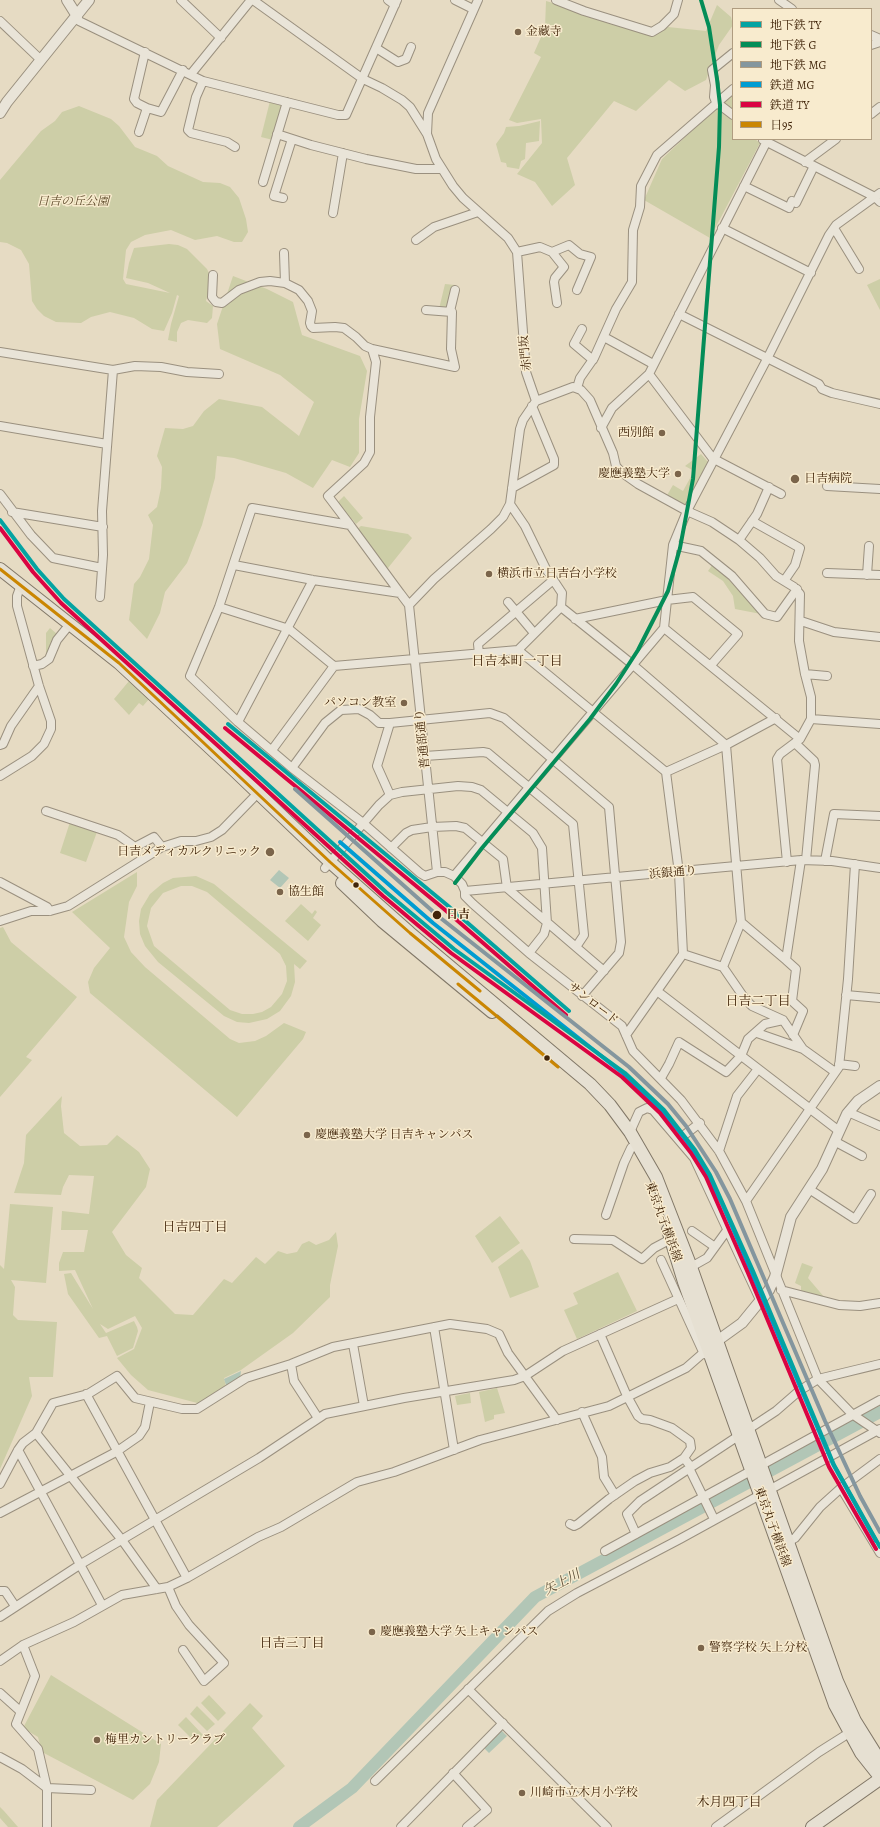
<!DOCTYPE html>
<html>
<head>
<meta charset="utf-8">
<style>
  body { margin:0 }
  #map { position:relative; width:880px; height:1827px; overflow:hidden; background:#e6dbc3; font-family:Alegreya,"Noto Serif JP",serif }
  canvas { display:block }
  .legend { position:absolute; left:732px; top:8px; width:140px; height:132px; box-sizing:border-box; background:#f8ebce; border:1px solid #af9c80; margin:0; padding:5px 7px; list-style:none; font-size:12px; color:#41250a }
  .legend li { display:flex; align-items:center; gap:8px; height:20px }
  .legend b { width:20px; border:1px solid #af9c80 }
</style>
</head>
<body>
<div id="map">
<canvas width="880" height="1827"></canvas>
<ul class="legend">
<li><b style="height:5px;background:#04a3a2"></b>地下鉄 TY</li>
<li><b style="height:5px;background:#048d58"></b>地下鉄 G</li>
<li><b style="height:5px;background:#84969e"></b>地下鉄 MG</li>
<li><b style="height:5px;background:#009cd2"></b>鉄道 MG</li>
<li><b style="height:5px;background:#da0442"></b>鉄道 TY</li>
<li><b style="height:5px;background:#ca8602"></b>日95</li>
</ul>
</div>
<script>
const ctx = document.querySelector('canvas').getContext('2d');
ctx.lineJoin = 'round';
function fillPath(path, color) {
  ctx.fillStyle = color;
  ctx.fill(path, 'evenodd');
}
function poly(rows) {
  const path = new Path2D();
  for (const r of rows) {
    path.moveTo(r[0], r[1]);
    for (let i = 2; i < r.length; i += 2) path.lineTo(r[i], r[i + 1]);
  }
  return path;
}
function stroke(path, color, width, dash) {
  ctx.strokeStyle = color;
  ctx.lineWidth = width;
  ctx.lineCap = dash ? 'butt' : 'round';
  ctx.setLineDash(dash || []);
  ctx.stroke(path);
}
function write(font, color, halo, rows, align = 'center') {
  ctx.font = font + ' Alegreya,"Noto Serif JP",serif';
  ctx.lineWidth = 3;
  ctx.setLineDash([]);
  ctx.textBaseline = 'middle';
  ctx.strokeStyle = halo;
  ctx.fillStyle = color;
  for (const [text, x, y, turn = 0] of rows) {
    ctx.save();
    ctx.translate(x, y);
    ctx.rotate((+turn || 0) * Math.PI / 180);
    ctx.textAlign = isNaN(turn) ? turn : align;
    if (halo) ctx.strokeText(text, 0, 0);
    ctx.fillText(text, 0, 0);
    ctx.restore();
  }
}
fillPath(poly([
  [546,1,657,33,668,27,706,31,717,5,731,17,733,25,719,45,706,80,685,91,669,80,636,111,614,101,567,158,575,185,552,206,535,182,517,174,542,143,541,119,517,123,509,120,541,57,534,53,545,28],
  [733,94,733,112,723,103],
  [270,101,284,104,273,140,261,137],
  [79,106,111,119,119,126,135,147,157,156,168,166,203,182,220,183,230,187,239,198,246,219,248,232,242,242,234,242,217,236,195,240,171,230,145,235,131,242,126,250,123,279,126,284,170,293,148,283,126,278,129,263,134,248,169,244,178,245,187,249,207,269,210,275,210,286,206,301,213,306,212,318,207,323,188,320,181,323,177,332,177,342,168,340,171,324,179,296,177,295,172,313,164,331,152,329,134,318,110,312,91,317,81,323,56,322,44,316,37,309,32,301,29,264,21,250,7,243,0,242,0,180,41,131,55,121,62,112],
  [717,107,733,121,733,139,755,139,760,143,710,238,644,200,662,159],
  [540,121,539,141,526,143,525,159,521,161,519,169,507,167,506,163,501,162,496,144,504,133,506,127,519,126],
  [233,276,267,289,293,302,302,335,360,356,367,371,359,419,359,453,350,467,332,460,313,488,286,473,234,458,217,456,215,478,202,525,187,563,165,592,160,613,147,639,129,620,134,584,140,577,149,559,153,525,148,515,157,507,161,488,162,467,157,456,165,428,183,429,193,426,204,411,219,399,262,407,299,436,314,402,280,375,220,349,217,324],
  [880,279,880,310,867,285],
  [445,284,455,285,449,309,439,309],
  [701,454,708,462,685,507,666,497,673,485,683,491,694,471,685,466],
  [344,496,363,518,356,524,352,519,347,518,336,504],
  [361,526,408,534,412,538,388,568,384,567,356,530],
  [713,564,729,580,761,614,735,609,733,596,723,581,708,571],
  [50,628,57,634,48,655,46,655,46,633],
  [129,681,149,699,143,706,139,703,129,715,114,699],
  [70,822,97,832,86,862,60,853],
  [137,872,137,886,129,902,124,937,131,952,145,967,230,1039,239,1043,255,1041,266,1036,284,1023,306,1032,303,1039,237,1117,90,993,88,982,94,968,110,948,72,912],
  [196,876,214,884,307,961,300,969,294,964,295,982,291,996,280,1011,267,1019,249,1023,237,1022,224,1016,158,962,145,946,140,934,139,921,141,909,150,894,163,883,173,878],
  [181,886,192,886,207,892,280,954,286,966,287,981,282,994,271,1007,262,1012,253,1014,242,1014,230,1010,154,946,147,926,151,908,163,893],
  [301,904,312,914,315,910,317,912,313,918,321,925,308,941,285,921],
  [3,927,11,942,77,997,26,1057,32,1060,0,1097,0,928],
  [62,1096,61,1106,64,1133,80,1146,107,1145,117,1135,139,1152,150,1169,146,1187,112,1232,126,1255,142,1268,139,1278,175,1314,193,1315,224,1279,232,1283,256,1257,265,1264,278,1251,287,1254,297,1252,302,1244,309,1241,316,1245,329,1240,336,1232,338,1246,330,1285,330,1297,293,1333,241,1370,224,1378,226,1387,201,1404,148,1390,131,1375,117,1358,134,1349,142,1328,135,1316,108,1329,100,1324,106,1333,134,1321,137,1327,138,1331,133,1348,117,1356,107,1336,99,1338,68,1294,64,1274,71,1273,93,1309,75,1270,59,1271,59,1263,63,1252,84,1252,88,1230,61,1230,62,1211,89,1214,94,1176,69,1175,63,1187,61,1195,14,1193,24,1163,26,1135],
  [10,1204,53,1207,46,1283,11,1280,15,1287,13,1315,18,1320,57,1322,53,1377,29,1377,32,1396,0,1469,0,1265,4,1269],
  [500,1216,520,1243,492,1263,475,1236],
  [522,1249,530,1261,539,1287,510,1298,498,1267],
  [802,1263,813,1267,808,1278,825,1298,801,1292,801,1286,795,1283],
  [618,1272,637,1311,577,1339,564,1310,578,1304,573,1293],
  [497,1388,505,1413,494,1415,494,1419,485,1422,479,1392],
  [470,1393,471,1403,457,1405,455,1396],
  [51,1675,161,1744,159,1762,150,1784,133,1800,42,1752,38,1737,23,1728],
  [209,1695,226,1713,218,1721,201,1703],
  [250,1703,263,1716,252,1728,285,1766,217,1827,150,1827,157,1800],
  [197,1706,215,1724,207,1731,190,1714],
  [186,1717,203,1735,196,1743,178,1725],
  [0,1807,4,1811,18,1827,8,1827,0,1818]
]), '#cdcea7');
fillPath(poly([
  [279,870,289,878,280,888,270,880],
  [241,1371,240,1379,227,1388,224,1379],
  [501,1730,507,1736,489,1753,484,1748]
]), '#b2c6b6');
stroke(poly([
  [299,1827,352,1788,535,1597,880,1412]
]), '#b2c6b6', 12);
const minor = poly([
  [181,0,221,38],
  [253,0,363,79,382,88,402,100,410,107,427,134,436,159,453,186,463,198,508,238,517,252,526,372,536,401,523,420,520,429,510,504,503,517,491,529,434,579,409,605],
  [388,0,395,5],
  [455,0,473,9],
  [556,0,584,11,652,32,662,26,674,14,678,0],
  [779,0,792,9],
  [77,16,79,21,203,81,338,115,346,115,397,0],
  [0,21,41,60],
  [871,35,880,39],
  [871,45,880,42],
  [376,48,398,62,406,59,411,47],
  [145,52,134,99,137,103,147,108,161,112,183,70],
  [733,53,712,70,715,85,714,97,716,102,733,115],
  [191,74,251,0],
  [203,81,196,97,188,130,191,133,227,142,235,147],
  [871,114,880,107],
  [139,132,147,108],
  [277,134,311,145,366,159,416,169,442,169],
  [427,134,428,113,478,0],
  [763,140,875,197,880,202],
  [805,162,836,139],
  [263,182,287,102],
  [744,186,789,208,792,201,796,203,814,166],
  [283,198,274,196,292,139],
  [333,213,343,153],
  [722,228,811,273],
  [834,228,859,269],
  [416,240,434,227,478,212],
  [517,252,540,247,552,252,564,267,555,278,554,282,557,303],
  [552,252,569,245,580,254,591,257,577,290],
  [284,253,285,283],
  [213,275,212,297,216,302,222,303,239,290,260,282,270,281,285,283,299,290,308,301,312,311,310,323,311,326,313,328,335,327,344,328,356,337,365,346,372,349,455,367,451,349,452,312,426,310],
  [450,311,455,290],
  [679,314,819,384,822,389,832,393,880,404],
  [582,329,574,344,593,360],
  [604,337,653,364],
  [0,352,113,370,102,511,103,555,100,597],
  [113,370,135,366,161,367,187,372,219,374],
  [649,374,714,460],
  [577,388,580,378,594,358,616,309,632,282,633,230,640,207,641,186,657,155,733,89],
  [536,401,573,387,581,390,590,400,613,453,616,466,621,472,638,484,687,511,712,522,739,540,760,558,776,576,794,587,800,594,799,641,805,674,811,697,811,719,800,739,780,754,777,759,787,862],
  [0,426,107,444],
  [601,428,612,408,649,374,768,139],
  [714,459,781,494],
  [827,486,880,489],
  [512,488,554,465,554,459,532,406],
  [0,494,31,535,53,558,102,568],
  [12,512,103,527],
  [752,521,800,548,795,565,784,581],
  [350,525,328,496,364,463,370,452,370,417,376,362,372,349],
  [739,540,757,514,769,487],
  [673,545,701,551,732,576,765,614,777,617,797,589],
  [234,565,313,580,400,593,409,605],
  [827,573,880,575],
  [867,575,869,546],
  [400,593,350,525,252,508,219,607,190,676,238,722,292,768,363,823,420,873,425,876,437,872,445,872,454,876,462,884,465,891,465,896,473,904,529,953,622,1026,633,1051,681,1100,719,1151,746,1201,818,1379,852,1414,880,1433],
  [508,602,534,633],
  [409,605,437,872],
  [219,607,289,629,334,666,518,650,561,607,562,593,546,569,525,526,510,504],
  [561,607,632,664,726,745,741,922,723,967],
  [575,619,667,600,693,597,738,634,711,665],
  [801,621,834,632,880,637],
  [664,628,673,545,687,511,767,359,829,235,836,225,880,193],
  [664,628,800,739],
  [518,650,666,772,679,873,683,954,626,1035],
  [479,654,478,644,552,581],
  [33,666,42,664,49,659,57,640,70,624],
  [805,674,827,676],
  [811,719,880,724],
  [238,722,313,580],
  [390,723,377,766,390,795],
  [796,744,814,761,815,765,806,860],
  [0,745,3,744,11,726,39,686],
  [272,750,334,666],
  [425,756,483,752,488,753,573,824,584,935,576,947],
  [292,768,325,723,341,710,359,709,370,715,379,723,390,723,490,713,504,718,609,807,621,942,619,953,582,996],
  [666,772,726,745,776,718],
  [0,776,32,756,44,744,51,729,51,721,39,686,17,606,17,596,21,585],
  [46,811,118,835,135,847,154,837,162,847],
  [391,848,406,833,412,830,432,827,456,826,465,828,503,859,507,888,604,971],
  [825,861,834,814,880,816],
  [325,868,379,805,390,795,402,792,458,786,472,787,481,790,533,833,542,848,547,923,544,934,529,953],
  [454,876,664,628],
  [0,882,47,907,50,911],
  [465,891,801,860,832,861,880,868],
  [0,921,31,911,50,911,68,906,162,847,181,841,196,841,211,837,222,830,258,793],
  [741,922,786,960,801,860],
  [683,954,723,967,745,999,752,1006,783,1020,803,1049,835,1072],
  [786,960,796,969,792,1001,803,1011,793,1035],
  [657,991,839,1131],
  [846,995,880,998],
  [757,1033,803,1049],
  [839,1064,855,1066],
  [661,1078,669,1064,679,1042,726,1072,741,1056,748,1039,765,1024,783,1020],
  [848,1112,880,1126],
  [630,1132,639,1112,647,1108,653,1110,694,1158,761,1302],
  [679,1139,700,1123],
  [834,1141,862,1156],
  [719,1151,737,1096,758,1069],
  [809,1189,855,1219,871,1194],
  [746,1201,839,1067,848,979,855,864],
  [606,1215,624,1163,631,1148],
  [692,1231,715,1247],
  [574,1239,613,1240,642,1259,654,1248,671,1239],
  [661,1260,704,1354],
  [691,1267,707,1258,728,1229],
  [781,1290,839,1305,860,1306,880,1303],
  [434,1327,454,1450],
  [600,1334,627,1396,638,1416,642,1419,650,1420,672,1428,690,1441,691,1448,684,1458],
  [353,1344,364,1406],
  [291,1364,294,1381,318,1418],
  [86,1394,187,1578],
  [582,1412,602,1457,604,1477,615,1495],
  [36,1433,122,1540,157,1589],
  [18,1450,102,1605],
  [0,1484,18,1450,23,1443,36,1433,53,1403,88,1394,117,1376,135,1398,182,1409,197,1409,246,1378,291,1364,333,1347,450,1324,487,1329,499,1334,508,1353,557,1420],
  [841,1488,880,1553],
  [0,1513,116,1452,139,1436,145,1427,150,1402],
  [570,1524,574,1526,578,1524,609,1499,635,1481,650,1473,670,1467,684,1458,691,1467,690,1470,714,1519],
  [636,1534,627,1514,640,1501,776,1411,799,1391,818,1379,880,1364],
  [788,1542,795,1538,820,1507,841,1488,880,1459],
  [605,1551,880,1400],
  [168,1587,176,1606,189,1625,224,1663,204,1681,183,1650],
  [0,1591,5,1591,15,1606],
  [0,1617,81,1564,259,1458,325,1414,404,1398,514,1380,525,1376,563,1351,678,1299],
  [23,1645,35,1676,16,1724,38,1749,47,1788,91,1790],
  [0,1661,23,1645,74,1622,122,1595,168,1587,187,1578,258,1537,281,1527,357,1482,394,1472,480,1440,609,1406,686,1368,710,1347],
  [468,1689,607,1827],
  [0,1693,20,1711],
  [0,1757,22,1769,47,1788,47,1827],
  [453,1773,487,1810,467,1827],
  [375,1781,548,1611,577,1593,680,1539,880,1429],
  [401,1827,503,1723],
  [716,1827,819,1752,849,1733]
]);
const tertiary = poly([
  [67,0,77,16],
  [0,113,7,102,89,0],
  [717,1341,742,1323,769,1290,775,1277,791,1217,822,1169,847,1114,858,1101,880,1086]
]);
const primary = poly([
  [0,569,119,663,236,772,330,862,410,933,590,1084,610,1105,630,1132,656,1177,691,1267,837,1681,855,1721,880,1761],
  [342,883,382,921,492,1012],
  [668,1230,684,1282,835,1705,861,1753,880,1777],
  [812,1827,880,1779]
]);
stroke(minor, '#9a907f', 10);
stroke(tertiary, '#9a907f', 12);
stroke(primary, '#817767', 14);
stroke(minor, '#e9e4d8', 8);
stroke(tertiary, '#e9e4d8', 10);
stroke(primary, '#e6e0d2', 12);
stroke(poly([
  [0,569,119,663,330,862,410,933,480,991],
  [458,984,558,1067]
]), '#ca8602', 3);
stroke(poly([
  [340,842,433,923,624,1074,643,1092,679,1131,694,1151,722,1203,833,1464,876,1541]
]), '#009cd2', 4);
stroke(poly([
  [0,528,33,572,61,603,383,896,451,953,622,1077,660,1113,691,1153,706,1177,748,1273,829,1467,876,1549],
  [225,728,444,909,566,1015]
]), '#da0442', 4);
stroke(poly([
  [0,520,37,569,64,599,386,892,454,949,625,1073,664,1110,695,1150,710,1175,753,1271,834,1465,880,1547],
  [228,724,447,905,569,1011]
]), '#04a3a2', 4);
stroke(poly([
  [455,883,482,848,590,719,616,684,638,650,668,591,680,548,693,479,719,147,720,105,717,79,709,27,701,0]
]), '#048d58', 4);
stroke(poly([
  [295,789,438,916,629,1067,668,1104,686,1126,716,1172,730,1199,825,1421,860,1496,880,1532]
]), '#84969e', 4);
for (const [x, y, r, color] of [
  [518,32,4,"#7b654b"],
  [662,433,4,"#7b654b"],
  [678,474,4,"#7b654b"],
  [795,479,5,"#7b654b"],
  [489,574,4,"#7b654b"],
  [404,703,4,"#7b654b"],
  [270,852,5,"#7b654b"],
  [356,885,3.5,"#41250a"],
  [280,892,4,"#7b654b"],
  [437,915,5,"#41250a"],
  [547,1058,3.5,"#41250a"],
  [307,1135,4,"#7b654b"],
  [372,1632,4,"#7b654b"],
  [701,1648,4,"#7b654b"],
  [97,1740,4,"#7b654b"],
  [522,1793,4,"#7b654b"]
]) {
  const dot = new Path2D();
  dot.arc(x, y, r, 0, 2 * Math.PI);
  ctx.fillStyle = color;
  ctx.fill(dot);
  stroke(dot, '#f8ebce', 1.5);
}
write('12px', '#41250a', '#f8ebce', [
  ["金藏寺",526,32],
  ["西別館",654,433,"right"],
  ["慶應義塾大学",670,474,"right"],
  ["日吉病院",804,479],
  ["横浜市立日吉台小学校",497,574],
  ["パソコン教室",396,703,"right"],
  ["日吉メディカルクリニック",261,852,"right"],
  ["協生館",288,892],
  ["慶應義塾大学 日吉キャンパス",315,1135],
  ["慶應義塾大学 矢上キャンパス",380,1632],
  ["警察学校 矢上分校",709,1648],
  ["梅里カントリークラブ",105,1740],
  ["川崎市立木月小学校",530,1793]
], 'left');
write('italic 12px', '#5f4c2c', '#f8ebce', [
  ["日吉の丘公園",73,202]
]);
write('12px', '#41250a', '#f8ebce', [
  ["赤門坂",526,353,-96],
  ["普通部通り",423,739,-96],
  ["浜銀通り",673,873,-5],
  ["サンロード",593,1004,38],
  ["東京丸子横浜線",663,1222,70],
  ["東京丸子横浜線",772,1527,70]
]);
write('bold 12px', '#41250a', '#f8ebce', [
  ["日吉",446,915]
], 'left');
write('13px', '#41250a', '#f8ebce', [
  ["日吉本町一丁目",517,662],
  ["日吉二丁目",758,1002],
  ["日吉四丁目",195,1228],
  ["日吉三丁目",292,1644],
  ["木月四丁目",729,1803]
]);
write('italic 13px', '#584b34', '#f8ebce', [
  ["矢上川",562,1583,-28]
]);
</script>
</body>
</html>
